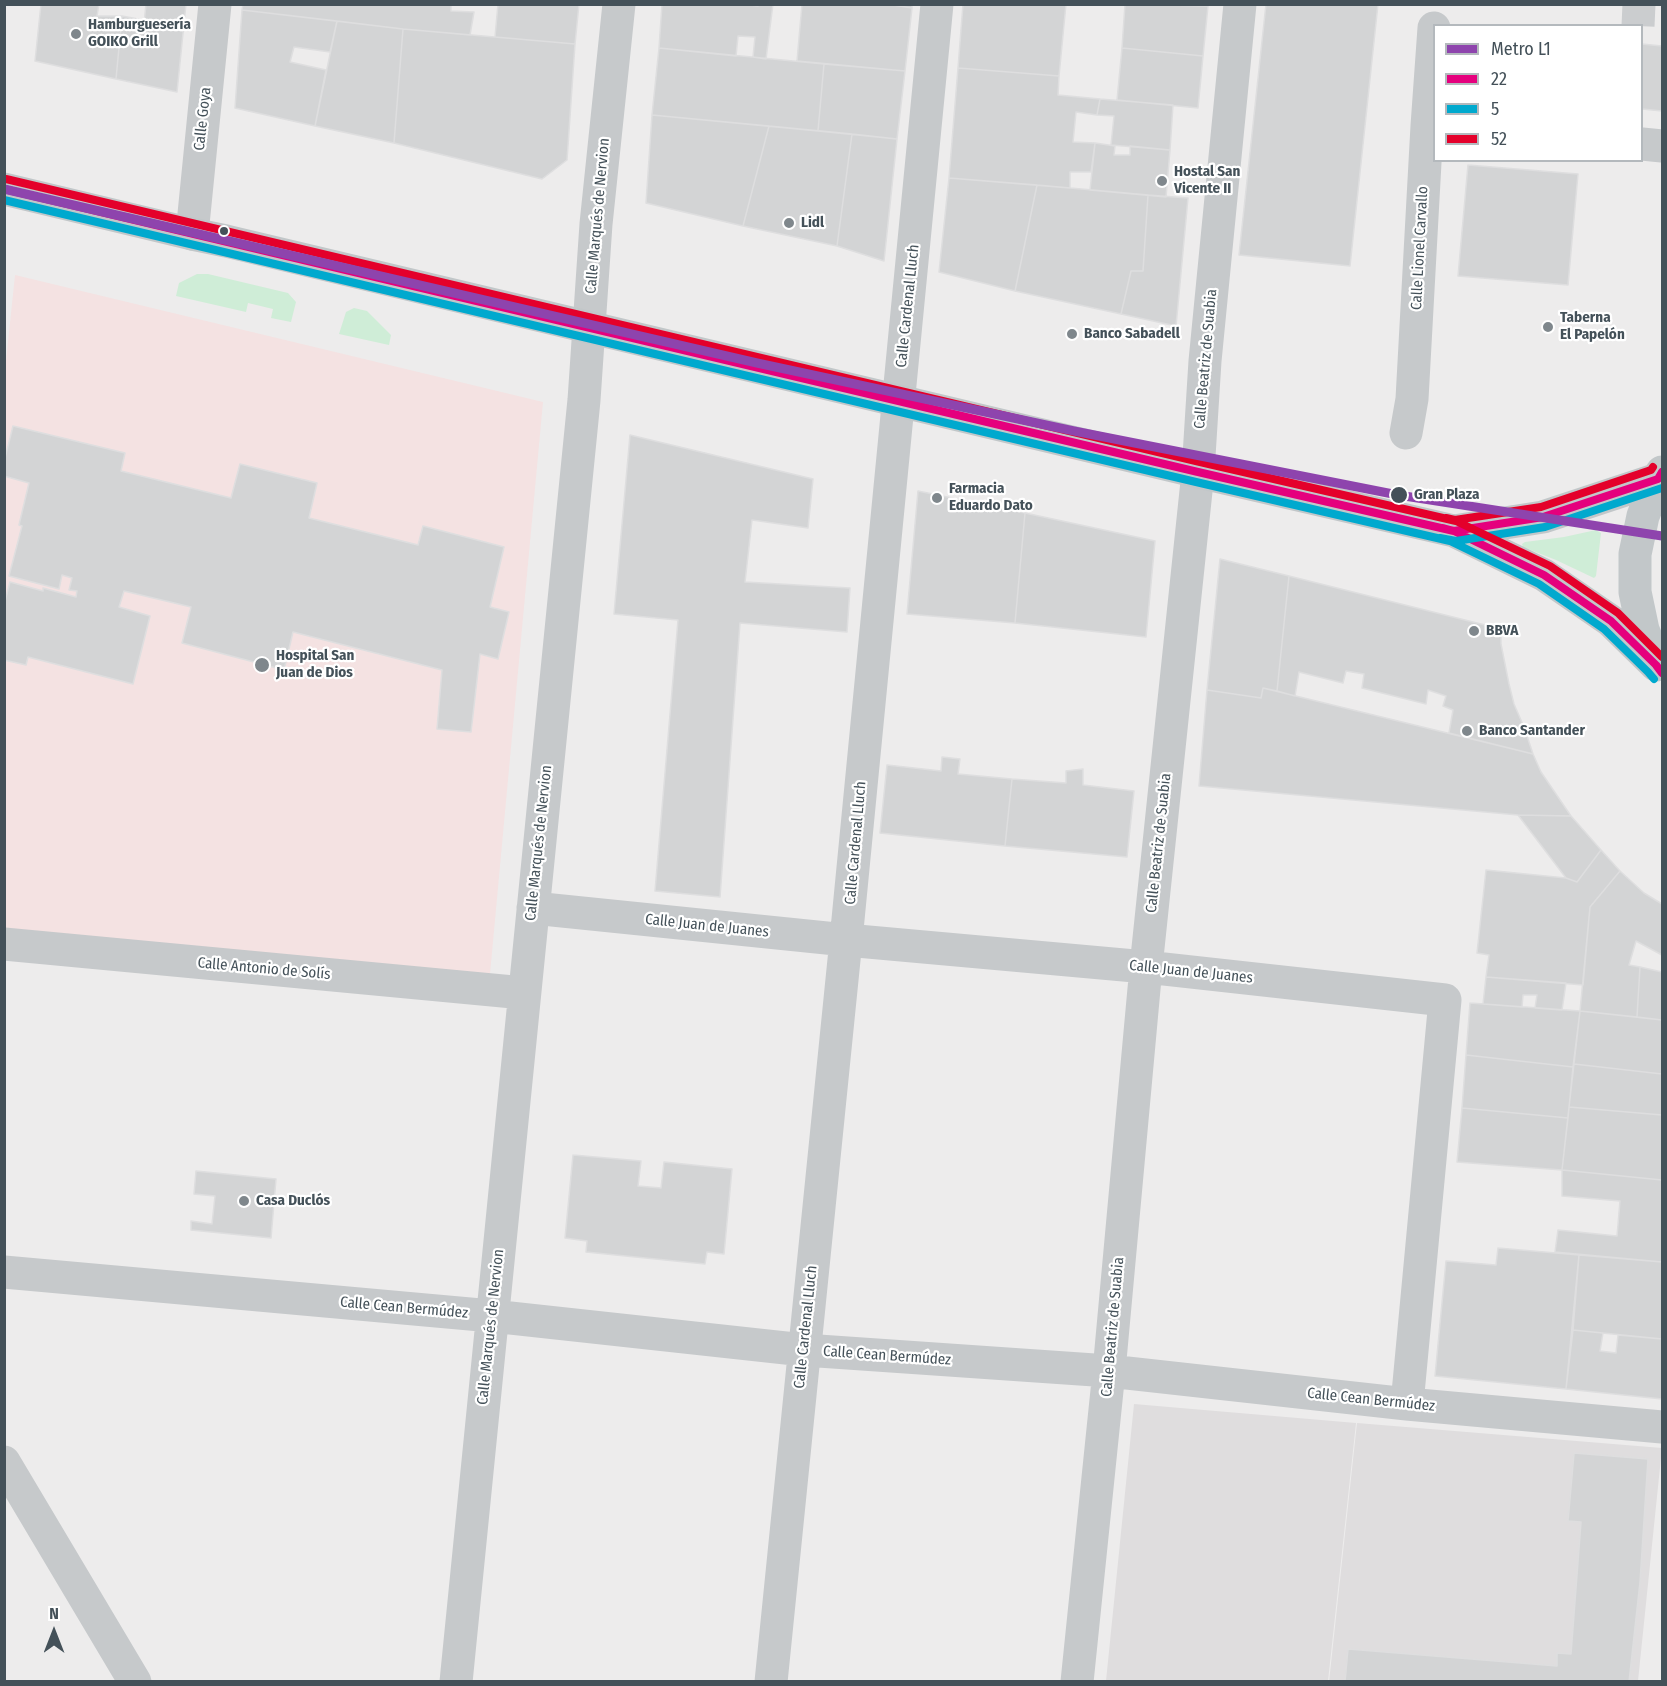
<!DOCTYPE html>
<html>
<head>
<meta charset="utf-8">
<style>
  body { margin:0 }
  #map { position:relative; width:1667px; height:1686px; overflow:hidden; background:#edecec; font-family:"Fira Sans Condensed",sans-serif }
  canvas { display:block }
  .frame { position:absolute; inset:0; border:6px solid #445159; pointer-events:none }
  .legend { position:absolute; left:1433px; top:24px; width:210px; height:138px; box-sizing:border-box; background:#fff; border:2px solid #b4b9bd; margin:0; padding:8px 10px; list-style:none; font-size:18px; color:#445159 }
  .legend li { display:flex; align-items:center; gap:12px; height:30px }
  .legend b { width:30px; border:2px solid #b4b9bd }
  .north { position:absolute; left:24px; top:1602px; width:60px; height:60px; -webkit-text-stroke:4px #fff; paint-order:stroke; rotate:0deg; font-size:16px; font-weight:700; line-height:24px; text-align:center; color:#445159 }
  .north::after { content:''; display:block; margin:auto; width:21px; height:27px; background:#445159; clip-path:polygon(50% 0,100% 100%,50% 72%,0 100%) }
</style>
</head>
<body>
<div id="map">
<canvas width="1667" height="1686"></canvas>
<div class="frame"></div>
<ul class="legend">
<li><b style="height:8px;background:#8e44ad"></b>Metro L1</li>
<li><b style="height:8px;background:#e5007d"></b>22</li>
<li><b style="height:8px;background:#00a9ce"></b>5</li>
<li><b style="height:8px;background:#e4002b"></b>52</li>
</ul>
<div class="north">N</div>
</div>
<script>
const ctx = document.querySelector('canvas').getContext('2d');
ctx.lineJoin = 'round';
function fillPath(path, color) {
  ctx.fillStyle = color;
  ctx.fill(path, 'evenodd');
}
function poly(rows) {
  const path = new Path2D();
  for (const r of rows) {
    path.moveTo(r[0], r[1]);
    for (let i = 2; i < r.length; i += 2) path.lineTo(r[i], r[i + 1]);
  }
  return path;
}
function stroke(path, color, width, dash) {
  ctx.strokeStyle = color;
  ctx.lineWidth = width;
  ctx.lineCap = dash ? 'butt' : 'round';
  ctx.setLineDash(dash || []);
  ctx.stroke(path);
}
function write(font, color, halo, rows, align = 'center') {
  ctx.font = font + ' "Fira Sans Condensed",sans-serif';
  ctx.lineWidth = 4.5;
  ctx.setLineDash([]);
  ctx.textBaseline = 'middle';
  ctx.strokeStyle = halo;
  ctx.fillStyle = color;
  for (const [text, x, y, turn = 0] of rows) {
    ctx.save();
    ctx.translate(x, y);
    ctx.rotate((+turn || 0) * Math.PI / 180);
    ctx.textAlign = isNaN(turn) ? turn : align;
    if (halo) ctx.strokeText(text, 0, 0);
    ctx.fillText(text, 0, 0);
    ctx.restore();
  }
}
fillPath(poly([
  [1134,1404,1356,1423,1328,1681,1106,1681],
  [1357,1423,1662,1448,1638,1681,1329,1682]
]), '#dfddde');
fillPath(poly([
  [15,275,543,402,490,974,5,929,4,380]
]), '#f4e2e2');
fillPath(poly([
  [197,274,208,274,288,293,296,302,291,322,271,318,273,309,248,303,246,312,176,296,179,283],
  [354,308,367,311,391,335,389,345,339,334,346,312],
  [1596,530,1601,533,1596,576,1594,578,1556,560,1523,547,1522,544,1525,542,1564,537]
]), '#cfedd7');
const building = poly([
  [41,4,99,4,97,16,122,16,116,79,35,61,41,4],
  [146,4,186,4,177,92,116,79,122,16,138,19,138,24,144,24,146,4],
  [243,4,451,4,451,11,474,12,470,35,403,29,242,10,243,4],
  [498,4,579,4,575,44,495,37,498,4],
  [662,4,743,4,758,6,758,4,773,4,766,59,753,57,755,37,738,36,736,56,659,48,662,4],
  [802,4,887,4,912,8,905,71,797,61,802,4],
  [887,4,912,4,912,8,887,4],
  [963,4,1066,4,1059,76,958,68,963,4],
  [1125,4,1208,6,1203,56,1122,48,1125,4],
  [1266,4,1378,4,1350,266,1239,255,1266,4],
  [242,10,337,21,330,52,294,47,290,62,326,70,315,126,235,108,242,10],
  [337,21,403,29,394,143,315,126,337,21],
  [403,29,575,44,567,160,542,179,394,143,403,29],
  [1642,44,1662,46,1662,111,1642,109,1642,44],
  [659,48,824,64,818,131,652,115,659,48],
  [1122,48,1203,56,1198,108,1117,100,1122,48],
  [824,64,905,71,897,139,818,131,824,64],
  [958,68,1059,76,1058,95,1100,99,1097,115,1076,112,1073,142,1095,143,1091,172,1070,172,1070,188,949,178,958,68],
  [1100,99,1173,105,1170,150,1111,145,1114,116,1097,115,1100,99],
  [652,115,769,126,743,226,646,203,652,115],
  [769,126,852,134,837,246,743,226,769,126],
  [852,134,897,139,884,261,837,246,852,134],
  [1095,143,1115,146,1114,155,1130,155,1130,146,1170,150,1166,197,1090,190,1095,143],
  [1468,165,1578,174,1568,285,1458,276,1468,165],
  [949,178,1037,185,1015,291,939,272,949,178],
  [1037,185,1148,195,1143,271,1131,271,1121,314,1015,291,1037,185],
  [1148,195,1188,198,1176,326,1121,314,1131,271,1143,271,1148,195],
  [13,426,125,453,121,471,231,498,240,464,317,483,309,518,418,545,423,526,504,547,490,607,509,612,498,659,480,654,471,732,437,729,442,670,293,632,284,670,182,643,191,607,124,591,119,607,150,616,133,684,28,657,26,665,4,660,4,605,10,582,43,591,43,588,76,597,77,591,69,590,72,578,62,575,59,589,9,576,22,526,19,525,29,483,4,476,4,462,13,426],
  [630,435,813,479,808,528,752,520,745,582,850,588,847,632,740,623,720,897,655,891,678,620,614,614,630,435],
  [918,491,1025,513,1015,623,907,614,918,491],
  [1025,513,1155,541,1146,637,1015,623,1025,513],
  [1220,559,1289,576,1277,691,1263,688,1261,698,1207,690,1220,559],
  [1289,576,1501,629,1501,644,1509,684,1514,704,1524,727,1533,754,1449,733,1453,710,1443,706,1446,696,1428,690,1426,704,1362,688,1364,674,1346,671,1343,683,1299,672,1295,696,1277,691,1289,576],
  [1263,688,1533,754,1541,772,1571,816,1518,815,1199,786,1207,690,1261,698,1263,688],
  [942,757,960,759,958,774,1012,779,1005,846,880,833,887,765,941,771,942,757],
  [1083,769,1083,785,1134,791,1127,857,1005,846,1012,779,1066,783,1066,771,1083,769],
  [1518,815,1571,816,1601,850,1577,882,1566,878,1518,815],
  [1601,850,1620,871,1590,907,1583,985,1486,977,1489,955,1477,953,1486,870,1566,878,1577,882,1601,850],
  [1620,871,1644,893,1662,904,1662,955,1636,941,1629,965,1640,967,1637,1017,1580,1011,1590,907,1620,871],
  [1640,967,1662,972,1662,1020,1637,1017,1640,967],
  [1486,977,1566,983,1562,1010,1535,1008,1537,995,1523,995,1522,1007,1483,1004,1486,977],
  [1470,1003,1580,1011,1573,1067,1466,1055,1470,1003],
  [1580,1011,1662,1020,1662,1074,1574,1064,1580,1011],
  [1466,1055,1573,1067,1568,1118,1462,1108,1466,1055],
  [1574,1064,1662,1074,1662,1115,1569,1107,1574,1064],
  [1569,1107,1662,1115,1662,1180,1562,1170,1569,1107],
  [1462,1108,1568,1118,1562,1170,1457,1162,1462,1108],
  [573,1155,641,1161,638,1186,661,1188,664,1162,732,1169,724,1254,707,1252,705,1264,586,1252,587,1241,565,1238,573,1155],
  [1562,1170,1662,1180,1662,1262,1555,1252,1558,1230,1617,1236,1620,1201,1562,1196,1562,1170],
  [196,1171,276,1179,271,1238,191,1230,191,1221,212,1224,215,1196,194,1194,196,1171],
  [1498,1248,1579,1255,1566,1389,1435,1376,1446,1261,1496,1265,1498,1248],
  [1579,1255,1662,1262,1662,1339,1573,1330,1579,1255],
  [1573,1330,1603,1333,1600,1351,1616,1353,1618,1335,1662,1339,1662,1399,1566,1389,1573,1330],
  [1574,1453,1648,1459,1640,1582,1629,1682,1345,1682,1348,1649,1557,1666,1557,1653,1571,1654,1581,1522,1568,1521,1574,1453]
]);
fillPath(building, '#d3d4d5');
stroke(building, '#dededf', 1.5);
stroke(poly([
  [1638,26,1639,4]
]), '#cbcdcf', 33, [33, 16]);
stroke(poly([
  [1642,144,1662,146],
  [192,234,215,4],
  [1406,433,1412,399,1427,126,1434,28],
  [533,908,846,940,1146,967,1445,1000,1407,1404],
  [4,944,524,993],
  [4,1272,492,1316,804,1350,1109,1371,1407,1404,1662,1427],
  [4,1462,135,1682],
  [456,1682,584,400,596,224,619,4],
  [771,1682,846,940,937,4],
  [1077,1682,1109,1371,1146,967,1198,472,1205,361,1240,4]
]), '#c6c9cb', 33);
stroke(poly([
  [4,189,192,234,226,241,1198,472,1454,531,1544,575,1611,621,1656,665],
  [1454,531,1543,517,1658,479],
  [1655,660,1643,630,1635,592,1635,554,1643,516,1658,479,1662,472]
]), '#c2c7c9', 33);
stroke(poly([
  [4,189,1198,472,1454,531,1544,575,1611,621,1656,665,1662,673],
  [1443,528,1454,531,1543,517,1658,479,1662,472]
]), '#e5007d', 8);
stroke(poly([
  [4,200,1196,482,1450,541,1539,584,1604,629,1648,672,1654,679],
  [1440,538,1456,541,1545,527,1662,488]
]), '#00a9ce', 8);
stroke(poly([
  [6,179,1200,462,1456,521,1550,566,1618,613,1662,657],
  [1446,518,1455,520,1541,507,1651,470,1653,467]
]), '#e4002b', 8);
stroke(poly([
  [4,189,757,363,1074,431,1398,495,1662,536]
]), '#8e44ad', 9);
for (const [x, y, r, color] of [
  [76,34,6,"#7f878c"],
  [1162,181,6,"#7f878c"],
  [789,223,6,"#7f878c"],
  [224,231,5,"#445159"],
  [1548,327,6,"#7f878c"],
  [1072,334,6,"#7f878c"],
  [1399,495,9,"#445159"],
  [937,498,6,"#7f878c"],
  [1474,631,6,"#7f878c"],
  [262,665,8,"#7f878c"],
  [1467,731,6,"#7f878c"],
  [244,1201,6,"#7f878c"]
]) {
  const dot = new Path2D();
  dot.arc(x, y, r, 0, 2 * Math.PI);
  ctx.fillStyle = color;
  ctx.fill(dot);
  stroke(dot, '#fff', 2);
}
write('bold 15px', '#445159', '#fff', [
  ["Hamburguesería",88,25],
  ["GOIKO Grill",88,42],
  ["Hostal San",1174,172],
  ["Vicente II",1174,189],
  ["Lidl",801,223],
  ["Taberna",1560,318],
  ["El Papelón",1560,335],
  ["Banco Sabadell",1084,334],
  ["Farmacia",949,489],
  ["Eduardo Dato",949,506],
  ["BBVA",1486,631],
  ["Hospital San",276,656],
  ["Juan de Dios",276,673],
  ["Banco Santander",1479,731],
  ["Casa Duclós",256,1201]
], 'left');
write('15px', '#445159', '#fff', [
  ["Calle Goya",203,119,-84],
  ["Calle Marqués de Nervion",598,216,-85],
  ["Calle Lionel Carvallo",1420,248,-87],
  ["Calle Cardenal Lluch",908,306,-84],
  ["Calle Beatriz de Suabia",1206,359,-85],
  ["Calle Marqués de Nervion",539,843,-84],
  ["Calle Cardenal Lluch",856,843,-85],
  ["Calle Beatriz de Suabia",1159,843,-84],
  ["Calle Juan de Juanes",707,926,6],
  ["Calle Antonio de Solís",264,969,5],
  ["Calle Juan de Juanes",1191,972,6],
  ["Calle Cean Bermúdez",404,1308,5],
  ["Calle Marqués de Nervion",491,1327,-84],
  ["Calle Cardenal Lluch",806,1327,-84],
  ["Calle Beatriz de Suabia",1113,1327,-85],
  ["Calle Cean Bermúdez",887,1356,4],
  ["Calle Cean Bermúdez",1371,1400,6]
]);
write('bold 15px', '#445159', '#fff', [
  ["Gran Plaza",1414,495]
], 'left');
</script>
</body>
</html>
